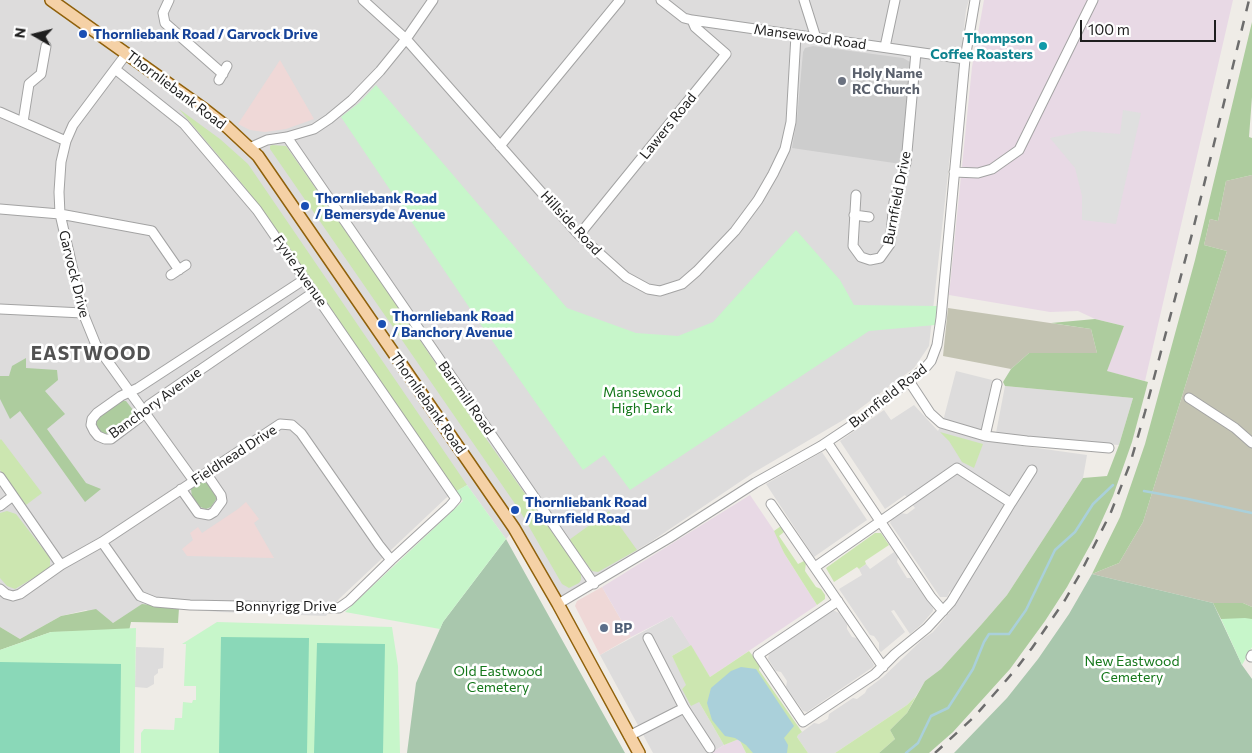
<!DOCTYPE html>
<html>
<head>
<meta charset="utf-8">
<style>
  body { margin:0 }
  #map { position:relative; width:1252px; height:753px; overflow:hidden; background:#efece7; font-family:Commissioner,sans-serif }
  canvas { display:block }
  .north { position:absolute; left:10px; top:10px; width:50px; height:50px; -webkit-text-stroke:4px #fff; paint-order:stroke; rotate:278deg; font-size:14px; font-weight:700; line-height:20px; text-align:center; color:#1f1f1f }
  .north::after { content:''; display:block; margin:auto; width:18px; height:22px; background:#1f1f1f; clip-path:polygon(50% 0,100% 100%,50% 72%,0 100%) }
  .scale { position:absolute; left:1080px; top:20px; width:136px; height:22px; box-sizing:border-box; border:2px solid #1f1f1f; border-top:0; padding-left:6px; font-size:15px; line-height:18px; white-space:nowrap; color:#1f1f1f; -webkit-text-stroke:4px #fff; paint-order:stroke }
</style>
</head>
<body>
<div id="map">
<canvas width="1252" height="753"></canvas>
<div class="north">N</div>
<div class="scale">100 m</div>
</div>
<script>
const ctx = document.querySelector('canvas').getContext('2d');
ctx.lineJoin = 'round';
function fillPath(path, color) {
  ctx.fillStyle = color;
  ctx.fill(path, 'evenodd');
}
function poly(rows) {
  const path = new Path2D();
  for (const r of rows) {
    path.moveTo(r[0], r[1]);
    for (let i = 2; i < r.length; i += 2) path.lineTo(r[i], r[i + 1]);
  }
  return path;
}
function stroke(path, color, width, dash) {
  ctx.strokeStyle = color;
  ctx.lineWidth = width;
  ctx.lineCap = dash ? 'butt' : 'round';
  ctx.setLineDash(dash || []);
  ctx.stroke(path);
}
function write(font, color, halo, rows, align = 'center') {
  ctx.font = font + ' Commissioner,sans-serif';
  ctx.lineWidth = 5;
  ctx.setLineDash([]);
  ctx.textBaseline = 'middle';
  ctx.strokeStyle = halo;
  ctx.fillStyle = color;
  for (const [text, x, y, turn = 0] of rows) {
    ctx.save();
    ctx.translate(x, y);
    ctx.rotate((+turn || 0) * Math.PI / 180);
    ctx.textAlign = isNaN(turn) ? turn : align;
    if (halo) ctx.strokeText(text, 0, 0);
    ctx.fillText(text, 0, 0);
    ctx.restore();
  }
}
fillPath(poly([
  [0,0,969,0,966,10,929,346,914,368,850,416,753,473,652,541,596,575,594,584,558,604,514,529,506,539,467,485,446,498,339,599,326,616,219,612,142,605,113,623,86,610,61,616,20,639,0,627],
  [956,371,992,380,980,440,1087,455,1083,478,1007,595,981,625,941,669,925,681,916,696,907,705,835,753,808,753,797,737,798,735,814,723,819,724,828,719,829,714,853,698,857,699,865,693,867,689,883,677,923,639,933,632,955,606,948,600,952,593,950,591,947,597,940,597,890,523,892,519,900,513,907,514,915,508,905,495,885,509,840,441,884,410,891,420,914,405,938,431,943,421],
  [1005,386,1133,398,1119,445,1026,438,996,433],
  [822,452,867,520,814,557,766,484],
  [894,552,898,557,897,562,907,578,911,578,933,608,933,611,922,624,910,634,894,610,891,611,905,632,881,652,879,650,879,643,874,636,870,635,839,589,862,575,859,569,866,564,870,569],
  [833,610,839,613,847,624,847,629,852,637,857,638,874,665,873,667,807,712,803,711,786,687,787,681,781,672,776,671,768,659,769,654],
  [672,616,691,645,672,656,687,685,682,689,699,702,724,745,711,753,653,753,600,655],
  [136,647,164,648,163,668,158,669,158,673,154,676,154,684,147,688,135,687]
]), '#dddcdc');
fillPath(poly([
  [280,60,314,119,286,129,265,132,250,130,238,124],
  [246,502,259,519,254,523,274,558,187,556,182,549,193,540,190,533,198,527,202,533,238,509],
  [602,587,631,637,600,655,575,606,577,601]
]), '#efd8d7');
fillPath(poly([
  [984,0,1233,0,1145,381,1106,371,1124,326,1095,319,1078,311,1050,312,949,295,972,67],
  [750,495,779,538,784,553,817,605,710,677,672,616,631,637,602,587],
  [739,739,746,753,711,753,724,745]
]), '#e8d9e5');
fillPath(poly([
  [813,46,903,58,912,63,901,164,792,148,797,119,803,52,805,48]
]), '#cdcdcd');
fillPath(poly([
  [1252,175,1252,607,1243,603,1213,603,1092,574,1119,563,1143,522,1227,251,1204,245,1210,219,1218,221,1226,181],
  [948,308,1091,329,1097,353,1029,353,1011,369,943,356]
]), '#c3c3b2');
fillPath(poly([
  [179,109,220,139,248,164,467,485,455,492,313,282,244,186],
  [272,145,286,146,395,302,470,416,581,573,581,580,579,583,569,588,562,584,520,511,270,149,270,146],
  [940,432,983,444,974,468,962,462,949,441],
  [1,439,42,493,26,505,0,470,0,440],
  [7,511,16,514,50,558,50,568,15,589,7,586,0,578,0,513],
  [609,511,637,550,598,572,592,571,569,540],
  [781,526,784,532,779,536,798,564,804,561,806,562,805,571,816,587,821,589,825,595,825,599,817,605,784,553,774,531],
  [875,533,881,533,889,545,865,561,866,564,859,569,857,567,834,582,826,568],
  [691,645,710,677,749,651,760,665,759,670,802,732,798,735,797,737,808,753,746,753,739,739,724,745,699,702,691,706,682,689,686,685,672,656],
  [916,696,907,713,890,730,895,739,879,753,835,753,907,705]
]), '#cce6b0');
fillPath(poly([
  [1252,22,1252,97,1249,137,1252,138,1252,175,1226,181,1218,221,1210,219,1204,245,1227,251,1143,522,1119,563,1092,574,1120,517,1145,444,1195,260],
  [1095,319,1124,326,1107,371,1148,382,1132,442,1113,496,1094,538,1067,587,1045,621,1010,669,953,732,929,753,879,753,895,739,890,730,907,713,925,681,941,669,981,625,1007,595,1083,478,1107,476,1119,445,1133,398,1005,386,1003,382,1011,369,1029,353,1097,353,1091,329,1051,323],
  [26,358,26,368,57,370,58,380,45,391,65,414,47,429,86,483,101,489,85,502,20,411,10,419,0,399,0,376,9,376,12,366],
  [121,401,126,401,133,410,133,415,106,434,100,435,94,426,95,420,101,414],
  [201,482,207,483,217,498,211,507,206,509,200,507,192,497,191,489],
  [1213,603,1243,603,1252,607,1252,619,1221,619],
  [142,604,179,608,178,623,131,622,129,631,51,632,0,650,0,627,20,639,61,616,96,609,113,623]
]), '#adcc9e');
fillPath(poly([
  [506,539,625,753,407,753,416,683,443,622],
  [1092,574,1213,603,1242,665,1252,679,1252,753,954,753,1007,698,1038,659,1069,614]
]), '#a9c7ad');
fillPath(poly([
  [376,85,567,308,636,333,678,336,713,322,796,230,840,280,854,305,937,306,935,325,869,331,630,490,604,455,583,470,477,319,341,117,359,103],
  [467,485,506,539,443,622,440,629,345,612,463,501,455,492],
  [1245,618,1252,619,1252,647,1242,665,1221,619],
  [217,622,392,627,398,666,400,753,141,753,141,733,144,729,174,730,175,718,182,718,183,702,192,703,193,700,196,700,196,686,184,686,186,644,182,644],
  [136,628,134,753,0,753,0,650,51,632]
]), '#c7f6ca');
fillPath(poly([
  [221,637,309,638,307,753,219,753],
  [317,643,385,644,383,753,314,753],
  [0,662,121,664,120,753,0,753]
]), '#8ad8b8');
fillPath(poly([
  [1123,110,1141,113,1116,224,1082,220,1082,196,1075,168,1050,138,1083,131,1120,134]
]), '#dfdfdf');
fillPath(poly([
  [741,667,756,669,794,726,784,738,788,745,787,753,753,753,746,745,735,738,725,736,712,720,707,703,711,688,731,671]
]), '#aad0da');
stroke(poly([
  [1144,491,1188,499,1252,513],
  [906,753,918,743,931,716,948,708,973,669,984,642,989,634,1009,634,1026,610,1055,550,1075,532,1093,504,1113,485]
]), '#aad0da', 2.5);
const minor = poly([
  [169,0,163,13,165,23,223,74],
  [363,0,406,39,579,235,626,277,648,289,660,291,682,284,697,271,735,231,758,200,773,174,785,149,791,122,796,35],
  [661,0,684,18,692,20,965,59],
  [804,0,816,38],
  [885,47,895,0],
  [127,53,73,125,66,141,61,162,59,192,60,214,83,313,96,345,194,481],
  [219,80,227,66],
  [0,112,66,141],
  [23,122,29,84,41,74,46,46],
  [287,137,594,584],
  [500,146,620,0],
  [249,148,267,140,287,137,314,129,329,119,352,100,380,71,406,39,433,0],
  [954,172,978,173,992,169,1019,150,1093,0],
  [856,195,853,246,861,257,870,260,880,258,890,244,894,202,906,163,916,52],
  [0,209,60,214,152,231,179,270],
  [854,215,869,217],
  [579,235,726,54,695,27,692,20],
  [171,275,186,265],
  [305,279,138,388,121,396,97,413,92,419,91,425,94,431,98,436,105,439,111,439,139,418,149,405,314,292],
  [0,309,83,313],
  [909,381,930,413,941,423,985,436,1027,441,1109,448],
  [1189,398,1235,428,1252,443],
  [985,436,997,384],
  [827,442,931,597,943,611],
  [0,477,61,565],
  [181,489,198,513,209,515,214,512,222,501,221,495,206,473],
  [1011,503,1032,470],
  [771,504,883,667],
  [0,506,13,496],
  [102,542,140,596,155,602,190,605,339,608,349,601,391,560,450,506,456,499,257,210,184,124,115,69],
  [815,567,957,468,1011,503,951,602,927,628,895,654,875,674,803,722,758,655,838,601],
  [0,589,6,594,13,596,20,594,61,565,102,542,280,424,292,425,301,433,379,545,391,560],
  [558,604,669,538,755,483,821,446,854,424,925,368,931,361,937,345,941,318,965,59,975,0],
  [648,638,684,708,710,748],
  [1251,657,1252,655],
  [629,736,684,708]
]);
const major = poly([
  [51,0,204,109,227,127,258,156,514,528,558,604,639,753]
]);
stroke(minor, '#a3a3a3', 11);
stroke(major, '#90610b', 14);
stroke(minor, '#fff', 9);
stroke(major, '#f5d1a6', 11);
stroke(poly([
  [935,753,975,716,1016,669,1032,648,1065,600,1080,574,1111,512,1130,464,1145,412,1192,234,1249,0]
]), '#6d6d6d', 2.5, [10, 10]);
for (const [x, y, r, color] of [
  [83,34,5,"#1a4fb4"],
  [1043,46,5,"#0f9aa8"],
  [842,81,5,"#6b7280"],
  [305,206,5,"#1a4fb4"],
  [382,324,5,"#1a4fb4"],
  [515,510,5,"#1a4fb4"],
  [604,628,5,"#5c6f8a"]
]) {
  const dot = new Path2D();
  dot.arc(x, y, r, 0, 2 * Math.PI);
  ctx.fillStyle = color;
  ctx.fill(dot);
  stroke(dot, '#fff', 2);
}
write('bold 14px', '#164399', '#fff', [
  ["Thornliebank Road / Garvock Drive",93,34],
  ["Thornliebank Road",315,198],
  ["/ Bemersyde Avenue",315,214],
  ["Thornliebank Road",392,316],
  ["/ Banchory Avenue",392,332],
  ["Thornliebank Road",525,502],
  ["/ Burnfield Road",525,518]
], 'left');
write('14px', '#1f1f1f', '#fff', [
  ["Mansewood Road",810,37,8],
  ["Thornliebank Road",176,90,37],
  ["Lawers Road",668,126,-51],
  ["Burnfield Drive",897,198,-79],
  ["Hillside Road",571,223,47],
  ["Fyvie Avenue",300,271,55],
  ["Garvock Drive",74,274,76],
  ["Burnfield Road",888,396,-38],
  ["Barrmill Road",466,398,55],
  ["Banchory Avenue",155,403,-36],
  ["Thornliebank Road",428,403,55],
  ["Fieldhead Drive",234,455,-33],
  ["Bonnyrigg Drive",286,606]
]);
write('bold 14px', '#0d838f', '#fff', [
  ["Thompson",1033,38],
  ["Coffee Roasters",1033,54]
], 'right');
write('bold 14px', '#5b616d', '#fff', [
  ["Holy Name",852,73],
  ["RC Church",852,89]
], 'left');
write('14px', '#14771a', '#fff', [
  ["Mansewood",642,392],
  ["High Park",642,408],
  ["New Eastwood",1132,661],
  ["Cemetery",1132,677],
  ["Old Eastwood",498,671],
  ["Cemetery",498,687]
]);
write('bold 14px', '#4e5e75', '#fff', [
  ["BP",614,628]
], 'left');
ctx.letterSpacing = '1px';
write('bold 19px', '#525252', '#fff', [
  ["EASTWOOD",91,354]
]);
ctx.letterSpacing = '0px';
</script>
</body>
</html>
